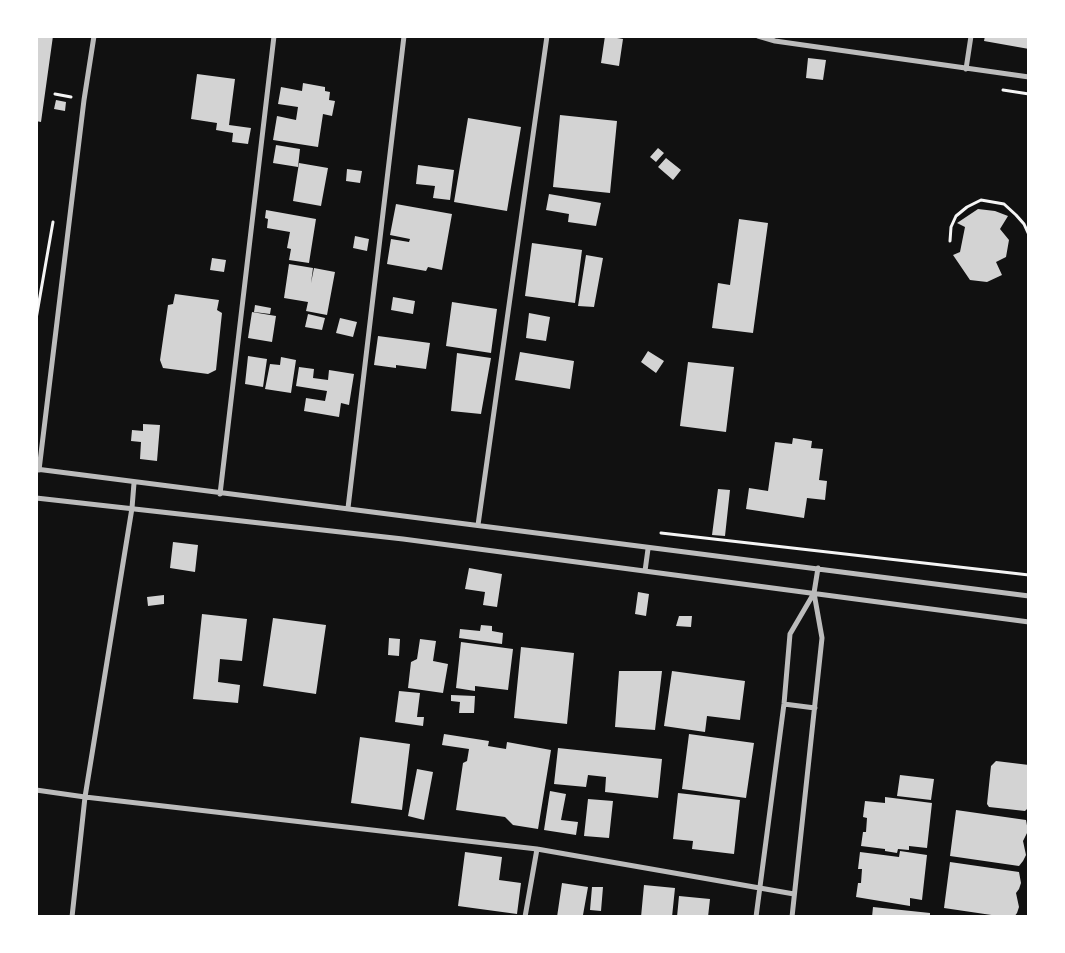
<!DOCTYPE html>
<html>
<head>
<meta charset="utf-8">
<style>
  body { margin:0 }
  #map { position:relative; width:1065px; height:953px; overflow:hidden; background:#111; font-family:Lato,sans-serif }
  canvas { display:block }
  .frame { position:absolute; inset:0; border:38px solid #fff; pointer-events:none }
</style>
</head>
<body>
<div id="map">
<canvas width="1065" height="953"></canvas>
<div class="frame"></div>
</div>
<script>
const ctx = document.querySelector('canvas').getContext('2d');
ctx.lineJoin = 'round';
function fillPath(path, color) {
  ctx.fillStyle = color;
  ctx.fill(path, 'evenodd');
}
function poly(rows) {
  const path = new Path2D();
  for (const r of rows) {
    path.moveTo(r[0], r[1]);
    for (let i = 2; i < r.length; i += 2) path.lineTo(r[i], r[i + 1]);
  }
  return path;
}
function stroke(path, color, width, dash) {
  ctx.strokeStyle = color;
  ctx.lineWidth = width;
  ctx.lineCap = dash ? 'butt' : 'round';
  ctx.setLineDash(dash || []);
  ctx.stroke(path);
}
fillPath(poly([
  [36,36,53,36,41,122,36,121],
  [605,36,623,39,619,66,601,63],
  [985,36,1029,36,1029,49,984,41],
  [808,58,826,60,823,80,806,78],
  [197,74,235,79,229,125,251,128,248,144,232,142,233,133,216,130,217,123,191,119],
  [303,83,325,87,325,91,330,92,329,100,335,101,332,116,323,114,318,147,273,140,277,116,296,120,298,107,278,104,281,87,302,91],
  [56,100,66,102,65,111,54,109],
  [560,115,617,121,610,193,553,187],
  [468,118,521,127,507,211,454,202],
  [276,145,300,149,298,167,273,163],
  [658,148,664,153,656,162,650,157],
  [666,158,681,170,673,180,658,167],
  [299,163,328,168,321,206,293,201],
  [418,165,454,170,450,200,433,198,435,186,416,184],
  [347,169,362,171,360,183,346,181],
  [549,194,601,203,596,226,568,222,569,214,546,210],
  [396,204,452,214,442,270,428,267,426,271,387,264,391,239,409,242,410,239,390,235],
  [978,209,995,211,1008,216,1000,229,1009,240,1006,257,996,262,1002,275,987,282,970,280,953,255,960,252,965,227,957,223],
  [266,210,316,219,309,263,289,260,291,249,287,248,290,232,267,228,268,219,265,218],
  [739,219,768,223,753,333,712,328,718,283,730,285],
  [355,236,369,239,367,251,353,248],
  [532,243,582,250,575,303,525,296],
  [586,255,603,258,594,307,578,306],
  [212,258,226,260,224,272,210,270],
  [289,264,313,268,311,283,314,268,335,272,327,315,306,311,308,302,284,298],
  [175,294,219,300,217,310,222,313,216,370,208,374,163,368,160,360,168,305,173,304],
  [393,297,415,301,413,314,391,310],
  [452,302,497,309,491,353,446,346],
  [255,305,271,308,270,314,254,312],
  [252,312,276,316,272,342,248,338],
  [529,313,550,317,546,341,526,338],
  [308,314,325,318,322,330,305,327],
  [340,318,357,322,353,337,336,333],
  [378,336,430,343,426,369,396,365,396,368,374,365],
  [648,351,664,361,656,373,641,362],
  [520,352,574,361,570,389,515,380],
  [457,353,491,358,481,414,451,411],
  [248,356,267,359,263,387,245,384],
  [281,357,296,360,291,393,265,389,270,364,280,365],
  [688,362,734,367,726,432,680,426],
  [299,367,314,369,313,378,328,380,329,370,354,374,349,405,341,403,339,417,304,411,306,398,325,401,327,391,296,386],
  [143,424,160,425,157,461,140,459,141,442,131,441,132,430,143,431],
  [793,438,812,441,811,448,823,449,819,480,827,481,825,500,807,498,804,518,746,509,749,488,768,491,775,442,792,444],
  [718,489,730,490,725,536,712,535],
  [173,542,198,545,195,572,170,568],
  [469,568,502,574,497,607,483,605,485,592,465,589],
  [638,592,649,594,646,616,635,614],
  [164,595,164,604,148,606,147,597],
  [202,614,247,619,242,661,220,659,218,682,240,685,238,703,193,699],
  [679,616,692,616,691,627,676,626],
  [273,618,326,625,316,694,263,686],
  [481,625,492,626,492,631,503,633,502,644,459,638,460,629,480,631],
  [389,638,400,639,399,656,388,655],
  [420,639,436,641,433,661,448,664,443,693,408,688,411,662,417,659],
  [461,642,513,649,508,690,475,686,475,691,456,688],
  [521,647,574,653,567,724,514,718],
  [619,671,662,671,655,730,615,727],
  [672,671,745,681,740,720,707,716,705,732,664,726],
  [399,691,420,693,417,717,424,717,423,726,395,722],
  [451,695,475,696,474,713,459,713,460,702,451,701],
  [444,734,489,741,488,746,506,749,507,742,551,750,538,829,513,825,505,817,456,810,463,763,467,761,469,749,442,745],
  [689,734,754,743,746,798,682,789],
  [360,737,410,744,402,810,351,803],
  [558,748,662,759,658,798,605,792,606,777,588,775,586,787,554,784],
  [996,761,1029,765,1029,807,1025,811,989,807,987,804,991,766],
  [417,769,433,772,424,820,408,816],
  [900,775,934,779,931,800,897,796],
  [550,791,566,794,561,820,578,822,576,835,544,830],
  [678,793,740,800,734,854,692,849,693,841,673,839],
  [885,797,932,803,927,848,909,846,909,850,898,849,897,853,885,851,885,849,861,846,863,832,866,832,867,818,863,817,865,801,885,803],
  [588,799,613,801,609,838,584,836],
  [956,810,1026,820,1028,831,1023,841,1026,855,1023,861,1019,866,950,856],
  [900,851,927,855,922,900,910,898,910,906,856,897,858,883,861,883,862,869,858,869,860,852,899,857],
  [465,852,502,857,499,880,521,883,517,914,458,906],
  [950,862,1019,872,1021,883,1019,889,1016,893,1019,907,1017,913,1014,917,1005,917,944,908],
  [562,883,588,887,583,915,589,917,557,917],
  [644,885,675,888,672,917,641,917],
  [592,887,603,887,601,911,590,910],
  [679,896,710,899,708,917,677,917],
  [873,907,930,913,930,917,872,917]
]), '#d3d3d3');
stroke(poly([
  [1003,90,1029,94],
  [55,94,71,97],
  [950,241,951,227,956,216,967,207,981,200,1004,204,1016,215,1024,224,1029,235],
  [36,319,53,222],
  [661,533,1029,575]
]), '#f5f5f5', 3);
stroke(poly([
  [758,36,775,41,1029,77],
  [966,69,971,36],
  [36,469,1029,596],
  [39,470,84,100,94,36],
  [220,494,274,36],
  [36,498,403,539,1029,622],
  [348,508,404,36],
  [478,525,547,36],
  [645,571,648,549],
  [784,704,815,708],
  [36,790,85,797,537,849,794,894],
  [72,917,85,797,132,508,134,483],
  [525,917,537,849],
  [756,917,784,704,790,634,814,593],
  [792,917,822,638,814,593,818,568]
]), '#bcbcbc', 5);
</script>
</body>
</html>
